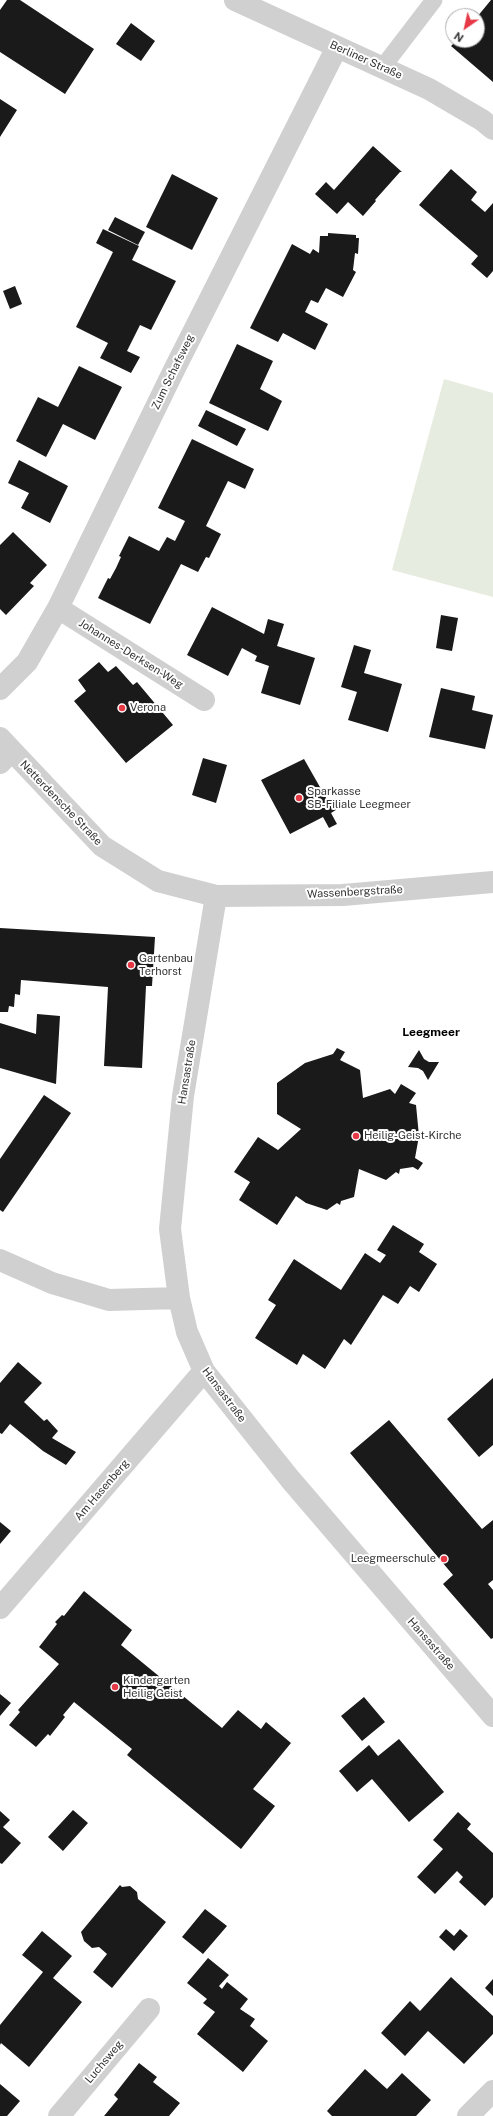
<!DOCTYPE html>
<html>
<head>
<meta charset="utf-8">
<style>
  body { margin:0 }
  #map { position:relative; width:493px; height:2116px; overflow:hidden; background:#fff; font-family:"Public Sans",sans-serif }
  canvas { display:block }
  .north { position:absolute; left:445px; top:8px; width:40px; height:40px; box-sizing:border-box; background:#fff; border:1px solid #adadad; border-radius:50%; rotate:214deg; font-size:11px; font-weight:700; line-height:16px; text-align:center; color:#333 }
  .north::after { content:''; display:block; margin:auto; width:14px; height:18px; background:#e63946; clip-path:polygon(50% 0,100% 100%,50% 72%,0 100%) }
</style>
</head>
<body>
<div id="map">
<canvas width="493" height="2116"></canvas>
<div class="north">N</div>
</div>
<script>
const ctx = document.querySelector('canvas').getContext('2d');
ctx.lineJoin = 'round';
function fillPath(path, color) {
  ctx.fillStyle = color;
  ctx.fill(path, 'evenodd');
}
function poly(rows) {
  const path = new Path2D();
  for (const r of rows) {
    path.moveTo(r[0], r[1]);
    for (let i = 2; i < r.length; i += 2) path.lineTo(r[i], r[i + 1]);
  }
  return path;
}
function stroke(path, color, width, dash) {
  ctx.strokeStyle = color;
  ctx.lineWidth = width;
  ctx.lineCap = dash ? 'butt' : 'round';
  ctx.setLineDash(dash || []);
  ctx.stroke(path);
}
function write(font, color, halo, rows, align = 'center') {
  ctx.font = font + ' "Public Sans",sans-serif';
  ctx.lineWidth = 4;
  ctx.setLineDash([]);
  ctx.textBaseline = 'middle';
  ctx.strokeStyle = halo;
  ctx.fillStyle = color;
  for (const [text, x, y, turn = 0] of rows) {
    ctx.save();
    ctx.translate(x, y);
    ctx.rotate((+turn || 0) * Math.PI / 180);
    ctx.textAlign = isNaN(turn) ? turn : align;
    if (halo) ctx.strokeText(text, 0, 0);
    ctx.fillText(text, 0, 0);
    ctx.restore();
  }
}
fillPath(poly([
  [444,379,493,393,493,597,392,570]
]), '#e6ecdf');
fillPath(poly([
  [7,0,20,0,94,49,65,94,0,52,0,10],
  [491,0,493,0,493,82,451,46,457,40,477,40,477,17],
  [131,23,155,41,141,61,116,44],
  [0,99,17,110,0,137],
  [373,146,402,172,400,172,375,200,376,201,363,216,348,202,337,214,315,194,326,182,334,190],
  [451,169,477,192,471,200,485,212,493,203,493,271,487,278,471,264,478,256,419,205],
  [172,174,218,198,192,250,146,227],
  [115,217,145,232,138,245,108,230],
  [103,229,139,246,132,260,176,281,151,330,140,325,127,351,140,357,131,373,100,358,108,343,76,327,113,252,96,243],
  [328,233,356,235,356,238,359,238,358,254,355,253,353,270,356,272,343,297,326,288,318,303,311,300,305,312,328,324,315,350,283,333,278,342,250,328,292,244,310,254,313,249,319,253,320,236,328,236],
  [15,286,22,304,10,309,3,291],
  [237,344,273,361,260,389,282,401,268,431,209,403],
  [79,366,122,387,95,440,63,424,46,457,16,441,38,397,58,407],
  [206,410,246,429,237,446,198,426],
  [192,439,254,469,245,489,228,481,206,526,221,534,209,558,206,557,198,572,181,564,150,624,98,598,108,578,110,579,116,568,121,557,119,556,129,536,159,551,167,537,175,541,185,521,158,508],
  [19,460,68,486,50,523,21,508,29,493,8,483],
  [13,532,47,565,30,583,34,586,6,615,0,609,0,545],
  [212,607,264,634,268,619,284,624,277,646,315,658,300,705,261,693,269,666,255,661,257,656,242,648,228,676,187,655],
  [441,615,458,618,452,651,436,648],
  [354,645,371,650,364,673,402,684,388,732,348,720,357,692,341,687],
  [99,662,108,672,116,666,133,685,137,682,173,725,126,763,74,701,86,691,78,680],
  [441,688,475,696,472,710,493,715,485,749,429,737],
  [203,758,227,765,216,803,192,795],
  [304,759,333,810,338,805,339,808,331,813,337,824,329,828,323,817,290,834,261,780],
  [0,928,155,937,152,986,146,986,142,1068,104,1066,108,987,21,980,20,995,15,994,14,1007,9,1006,8,1012,0,1012],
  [37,1014,60,1016,56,1084,0,1068,0,1023,36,1034],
  [337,1048,345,1052,340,1060,360,1070,363,1098,390,1089,395,1094,401,1084,416,1093,409,1103,416,1105,419,1136,415,1158,423,1163,418,1170,413,1167,400,1169,399,1174,396,1172,386,1180,359,1169,354,1197,341,1201,340,1205,337,1203,327,1210,306,1203,296,1196,277,1225,239,1200,250,1182,234,1172,258,1137,278,1150,301,1129,277,1114,277,1083,305,1063,333,1054],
  [419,1050,424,1059,429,1062,439,1062,428,1080,423,1071,418,1068,408,1067],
  [44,1095,71,1113,3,1212,0,1210,0,1159],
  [393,1225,424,1244,419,1252,437,1264,419,1292,410,1286,398,1304,383,1295,351,1345,344,1339,325,1369,303,1354,297,1365,255,1338,276,1305,268,1300,294,1259,341,1290,365,1253,380,1263,386,1255,377,1250],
  [18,1362,42,1383,24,1402,44,1421,47,1419,58,1431,52,1438,76,1452,66,1465,43,1451,10,1424,2,1434,0,1433,0,1383],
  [493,1378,493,1445,479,1457,447,1419],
  [389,1420,482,1529,493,1520,493,1580,488,1584,493,1590,493,1638,491,1639,443,1584,453,1575,350,1453],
  [0,1522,11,1531,0,1544],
  [84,1591,132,1630,121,1645,222,1728,238,1710,261,1729,266,1722,291,1743,253,1789,275,1806,241,1849,127,1755,132,1749,74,1702,63,1715,65,1717,50,1736,48,1734,36,1747,9,1725,20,1712,18,1710,59,1664,39,1647,57,1624,55,1622,62,1615,64,1616],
  [0,1694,11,1703,0,1716],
  [364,1697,385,1722,362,1741,341,1716],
  [399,1739,444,1792,409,1822,372,1779,357,1792,339,1771,369,1745,378,1756],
  [73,1810,88,1823,63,1851,48,1837],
  [0,1811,10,1820,3,1827,21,1843,2,1864,0,1863],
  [458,1812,471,1824,467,1829,493,1853,493,1897,485,1906,459,1882,463,1877,457,1871,435,1894,417,1877,443,1849,433,1840],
  [120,1885,122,1887,130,1886,137,1892,138,1899,166,1922,112,1988,93,1972,107,1954,99,1947,92,1948,84,1941,81,1932],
  [205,1909,227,1926,203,1954,182,1937],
  [446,1929,454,1936,460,1929,468,1936,454,1951,439,1937],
  [42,1931,72,1956,53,1978,82,2002,29,2067,1,2043,0,2045,0,2025,43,1972,22,1955],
  [208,1958,229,1975,219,1986,222,1989,227,1982,248,1999,240,2009,255,2019,250,2026,268,2041,243,2072,197,2034,215,2012,203,2003,207,1999,187,1983],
  [451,1977,493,2016,493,2034,464,2064,428,2031,405,2056,381,2033,410,2001,420,2011],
  [493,1979,493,1996,485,1988],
  [139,2063,157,2077,153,2082,180,2103,169,2116,104,2116,118,2099,114,2095],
  [365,2069,387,2089,402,2073,431,2100,416,2116,332,2116,327,2111],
  [0,2084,20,2101,7,2116,0,2116]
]), '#1a1a1a');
stroke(poly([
  [382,68,434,0]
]), '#d0d0d0', 17);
stroke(poly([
  [235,0,429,89,482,120,493,129],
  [58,608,204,700],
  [0,689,27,662,58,608,174,370,337,47],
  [0,763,11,751],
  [216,896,183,1096,170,1229,179,1298,187,1332,204,1371,290,1479,493,1716],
  [0,1260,52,1283,109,1300,179,1298],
  [0,1608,204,1371],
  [59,2116,149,2009],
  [468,2116,493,2091]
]), '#d0d0d0', 22);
stroke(poly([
  [0,738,102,846,158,881,216,896,343,895,493,882]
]), '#d0d0d0', 22);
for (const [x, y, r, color] of [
  [122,708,4,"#e63946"],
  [299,798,4,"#e63946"],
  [131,965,4,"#e63946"],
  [356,1136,4,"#e63946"],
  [444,1559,4,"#e63946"],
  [115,1687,4,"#e63946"]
]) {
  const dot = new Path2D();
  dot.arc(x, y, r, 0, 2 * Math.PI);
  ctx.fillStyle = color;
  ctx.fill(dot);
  stroke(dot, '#fff', 1.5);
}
write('11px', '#333', '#fff', [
  ["Berliner Straße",366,60,24],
  ["Zum Schafsweg",173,372,-64],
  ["Johannes-Derksen-Weg",131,654,32],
  ["Netterdensche Straße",61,803,46],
  ["Wassenbergstraße",355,892,-3],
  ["Hansastraße",187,1072,-81],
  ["Hansastraße",224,1395,53],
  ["Am Hasenberg",102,1490,-49],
  ["Hansastraße",431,1644,49],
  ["Luchsweg",104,2062,-50]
]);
write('11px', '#333', '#fff', [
  ["Verona",130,708],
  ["Sparkasse",307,792],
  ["SB-Filiale Leegmeer",307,805],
  ["Gartenbau",139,959],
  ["Terhorst",139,972],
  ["Heilig-Geist-Kirche",364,1136],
  ["Leegmeerschule",436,1559,"right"],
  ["Kindergarten",123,1681],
  ["Heilig Geist",123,1694]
], 'left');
write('bold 12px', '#000', '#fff', [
  ["Leegmeer",431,1032]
]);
</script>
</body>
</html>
